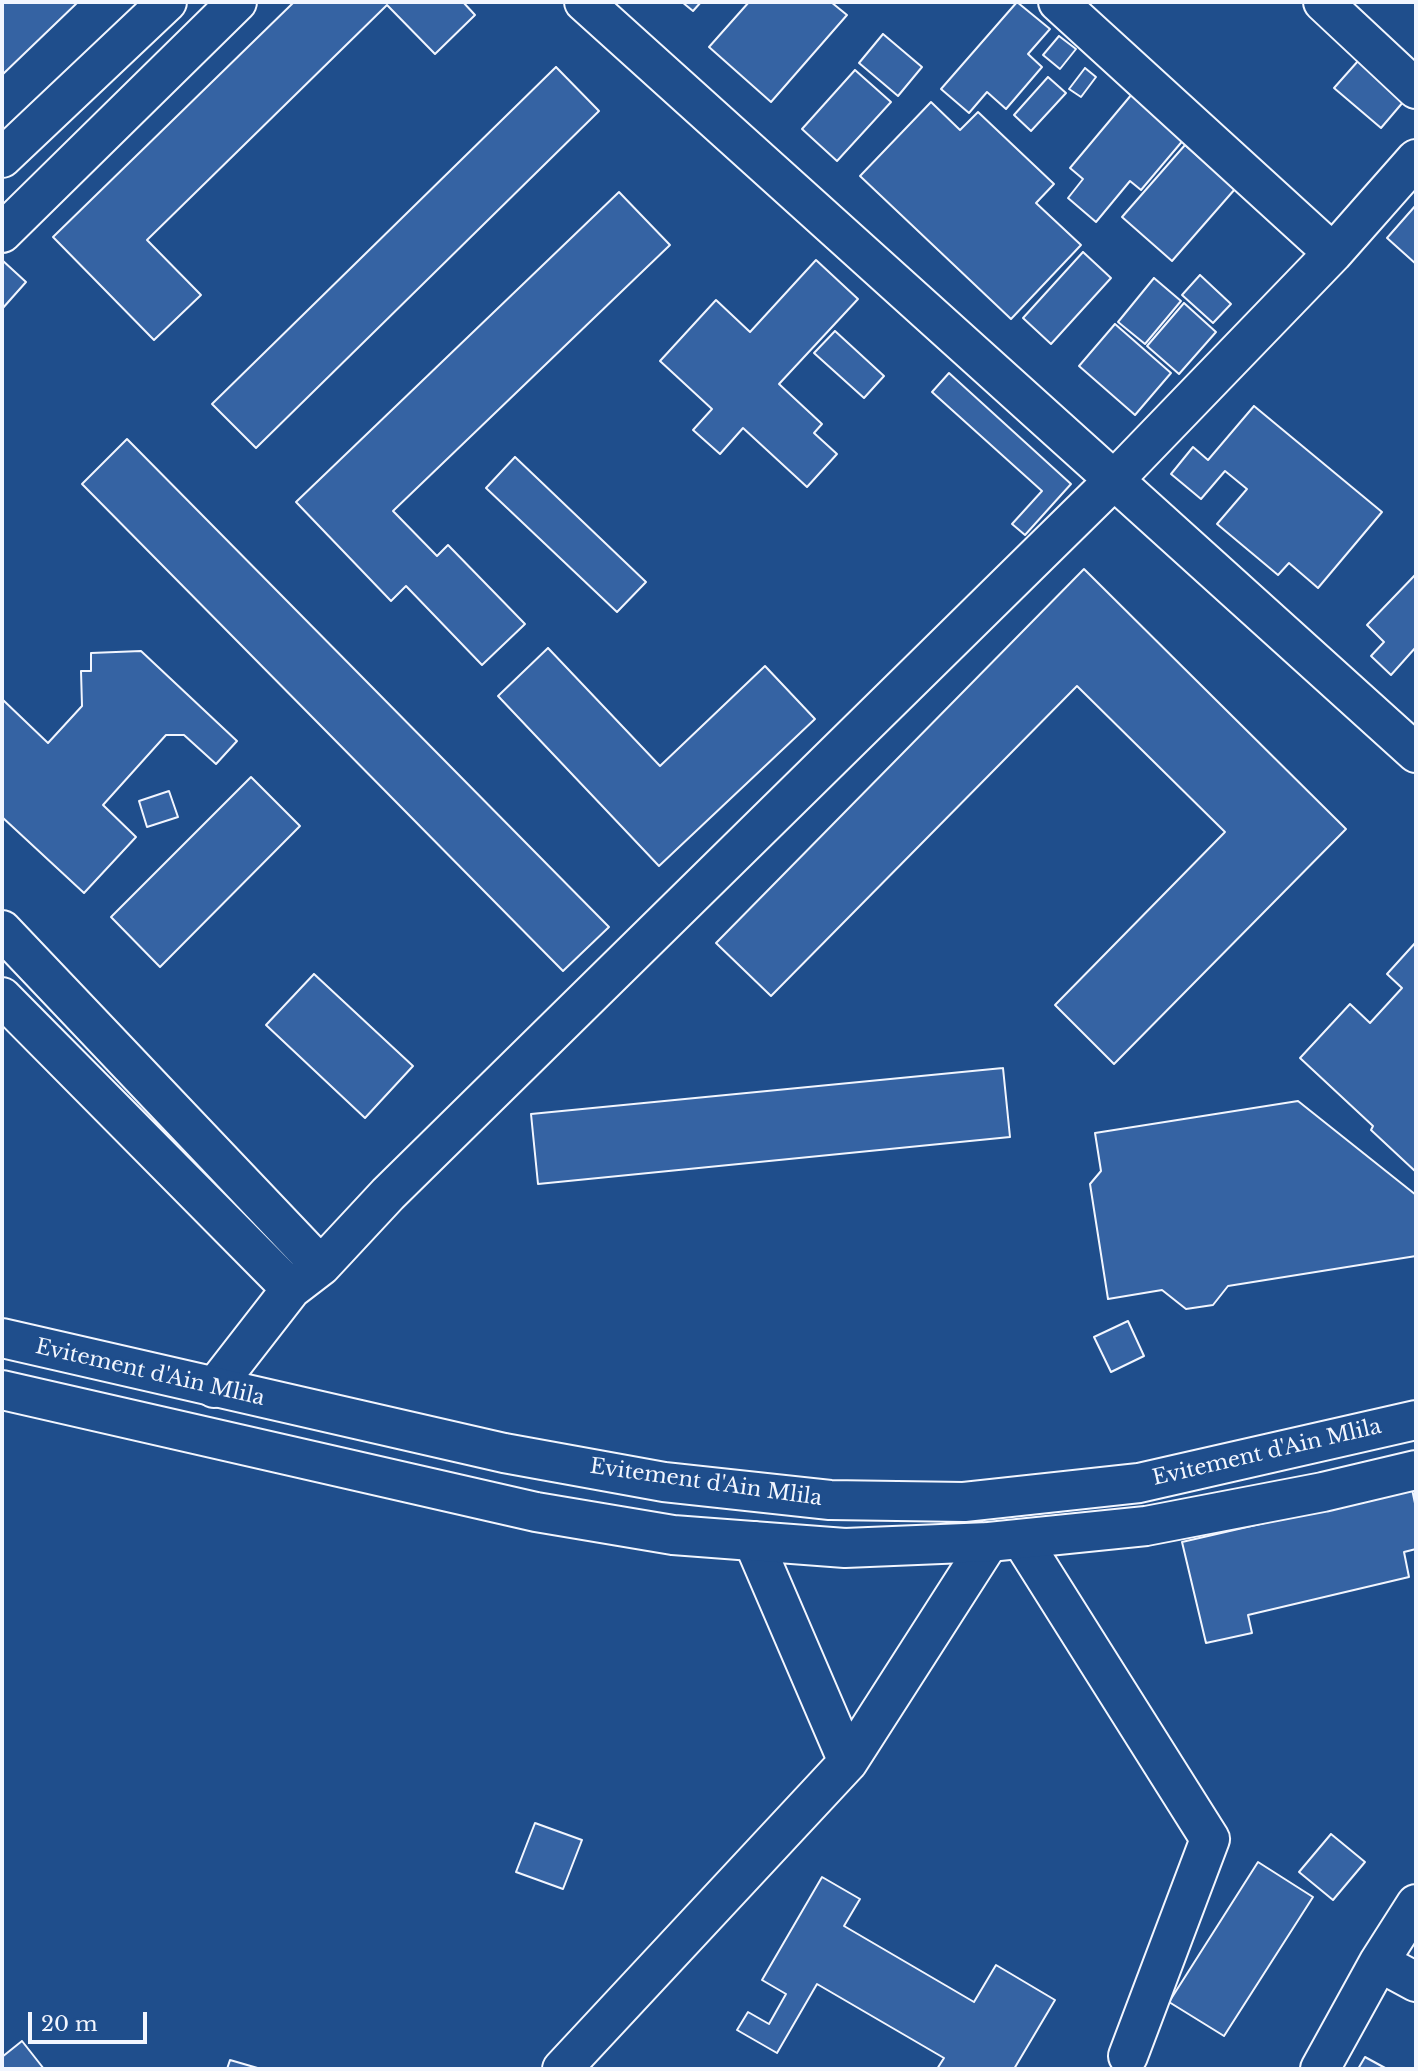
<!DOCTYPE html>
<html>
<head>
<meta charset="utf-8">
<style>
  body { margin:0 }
  #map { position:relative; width:1418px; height:2071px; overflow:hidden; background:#1f4e8c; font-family:"Libre Baskerville",serif }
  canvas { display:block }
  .frame { position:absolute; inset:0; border:4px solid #f2f6ff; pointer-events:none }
  .scale { position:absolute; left:28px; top:2012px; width:119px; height:32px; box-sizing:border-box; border:4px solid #f2f6ff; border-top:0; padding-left:9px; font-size:21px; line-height:24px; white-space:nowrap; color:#f2f6ff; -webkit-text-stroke:5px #1f4e8c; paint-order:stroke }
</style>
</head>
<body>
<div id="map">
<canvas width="1418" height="2071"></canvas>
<div class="frame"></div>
<div class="scale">20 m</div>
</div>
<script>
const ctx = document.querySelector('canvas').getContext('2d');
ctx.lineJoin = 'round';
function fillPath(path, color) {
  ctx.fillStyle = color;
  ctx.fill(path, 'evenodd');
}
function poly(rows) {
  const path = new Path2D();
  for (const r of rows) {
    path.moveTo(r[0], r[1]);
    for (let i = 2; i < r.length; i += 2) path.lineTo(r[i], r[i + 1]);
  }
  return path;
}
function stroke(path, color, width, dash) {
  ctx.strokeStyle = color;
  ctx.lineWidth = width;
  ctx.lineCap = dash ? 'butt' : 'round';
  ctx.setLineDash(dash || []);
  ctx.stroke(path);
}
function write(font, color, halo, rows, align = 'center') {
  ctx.font = font + ' "Libre Baskerville",serif';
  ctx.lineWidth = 5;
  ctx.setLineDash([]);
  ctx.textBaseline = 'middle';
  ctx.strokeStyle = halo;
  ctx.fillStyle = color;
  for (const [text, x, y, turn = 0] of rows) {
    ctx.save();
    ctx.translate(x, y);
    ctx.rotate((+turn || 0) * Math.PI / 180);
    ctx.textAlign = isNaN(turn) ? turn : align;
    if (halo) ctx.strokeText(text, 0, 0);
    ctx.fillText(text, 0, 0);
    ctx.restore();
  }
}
const building = poly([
  [2,2,78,2,2,75,2,2],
  [294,2,463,2,475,15,435,54,387,5,147,240,201,295,154,340,53,237,294,2],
  [682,2,701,2,693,11,682,2],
  [749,2,831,2,847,15,771,102,709,47,749,2],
  [1017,2,1050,29,1028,54,1042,67,1006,109,987,92,969,113,941,89,1017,2],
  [883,34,922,67,898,96,859,63,883,34],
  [1059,36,1076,49,1060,69,1043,55,1059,36],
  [1358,61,1404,101,1381,128,1334,88,1358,61],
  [556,67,599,111,256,448,212,404,556,67],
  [1085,68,1096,77,1081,97,1069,89,1085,68],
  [855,70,891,102,837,161,802,129,855,70],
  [1048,77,1066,93,1031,131,1014,115,1048,77],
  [1132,94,1185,138,1141,190,1130,181,1096,222,1068,198,1083,179,1070,168,1132,94],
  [931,102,960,130,978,112,1054,184,1036,203,1081,245,1011,319,860,176,931,102],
  [1185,145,1235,189,1172,261,1122,217,1185,145],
  [619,192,670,245,393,511,437,556,448,545,525,624,482,665,406,586,391,601,296,502,619,192],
  [1416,205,1416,264,1387,238,1416,205],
  [1083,252,1111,278,1051,344,1023,318,1083,252],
  [2,260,26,282,2,309,2,260],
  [816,260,858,299,779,384,822,424,814,433,837,454,807,487,743,428,720,454,693,430,712,409,660,361,716,300,750,332,816,260],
  [1200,275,1231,304,1213,323,1182,295,1200,275],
  [1154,278,1181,301,1145,344,1118,322,1154,278],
  [1184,303,1216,332,1179,374,1147,346,1184,303],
  [1115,324,1171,373,1135,415,1079,366,1115,324],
  [835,331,884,376,864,398,814,353,835,331],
  [949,373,1071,484,1025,535,1012,524,1042,491,932,392,949,373],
  [1254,406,1382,512,1318,588,1289,563,1278,575,1217,524,1247,489,1225,471,1201,499,1171,474,1193,447,1208,460,1254,406],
  [127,439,609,927,563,971,82,484,127,439],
  [515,457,646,582,617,612,486,488,515,457],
  [1084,569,1346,829,1114,1064,1055,1005,1225,832,1077,686,771,996,716,943,1084,569],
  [1416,574,1416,647,1391,675,1371,656,1384,642,1367,625,1416,574],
  [548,648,660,766,765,666,815,719,659,866,498,696,548,648],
  [141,651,237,741,216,764,184,735,166,735,103,805,136,837,84,893,2,817,2,699,48,743,82,706,81,671,91,671,91,653,141,651],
  [251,777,300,826,160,967,111,917,251,777],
  [169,791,178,817,147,827,139,801,169,791],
  [1416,942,1416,1172,1371,1130,1373,1126,1300,1058,1350,1004,1370,1023,1402,988,1387,974,1416,942],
  [314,974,413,1066,365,1118,266,1025,314,974],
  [1003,1068,1010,1137,538,1184,531,1114,1003,1068],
  [1298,1101,1416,1195,1416,1256,1228,1286,1213,1305,1186,1309,1162,1290,1108,1299,1090,1184,1101,1171,1095,1133,1298,1101],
  [1128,1321,1144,1356,1111,1372,1094,1337,1128,1321],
  [1412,1489,1416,1508,1416,1549,1404,1552,1409,1577,1248,1615,1252,1633,1206,1643,1182,1542,1412,1489],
  [535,1823,582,1840,563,1889,516,1872,535,1823],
  [1331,1834,1365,1862,1333,1900,1299,1872,1331,1834],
  [1258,1862,1313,1897,1224,2036,1169,2002,1258,1862],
  [822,1877,860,1899,844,1926,974,2002,996,1965,1055,2000,1014,2069,937,2069,944,2058,817,1984,777,2053,737,2030,748,2012,769,2024,786,1994,762,1980,822,1877],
  [22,2041,44,2069,2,2069,2,2057,22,2041],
  [1365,2057,1387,2069,1358,2069,1365,2057],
  [230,2060,261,2069,227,2069,230,2060]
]);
fillPath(building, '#3563a3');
stroke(building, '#f2f6ff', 2);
const minor = poly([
  [584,2,1114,480,1333,253],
  [1058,2,1333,253,1416,159],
  [1323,2,1416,89],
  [2,158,167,2],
  [2,233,237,2],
  [2,930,321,1266],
  [2,997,291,1289],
  [214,1388,291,1289,321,1266,388,1194,1114,480,1416,753],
  [1021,1539,1210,1839,1128,2056],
  [753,1541,848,1762],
  [1379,1962,1416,1982],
  [562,2069,848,1762,989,1542],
  [1320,2069,1379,1962,1416,1904]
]);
const highway = poly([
  [2,1338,504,1453,664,1482,830,1500,964,1502,1139,1483,1416,1420],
  [2,1390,536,1512,673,1535,845,1548,989,1542,1146,1526,1323,1492,1416,1470]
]);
stroke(minor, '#f2f6ff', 42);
stroke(highway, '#f2f6ff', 42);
stroke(minor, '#1f4e8c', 38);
stroke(highway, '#1f4e8c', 38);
write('21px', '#f2f6ff', '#1f4e8c', [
  ["Evitement d'Ain Mlila",150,1373,13],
  ["Evitement d'Ain Mlila",1267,1453,-13],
  ["Evitement d'Ain Mlila",706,1483,8]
]);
</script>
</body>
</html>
